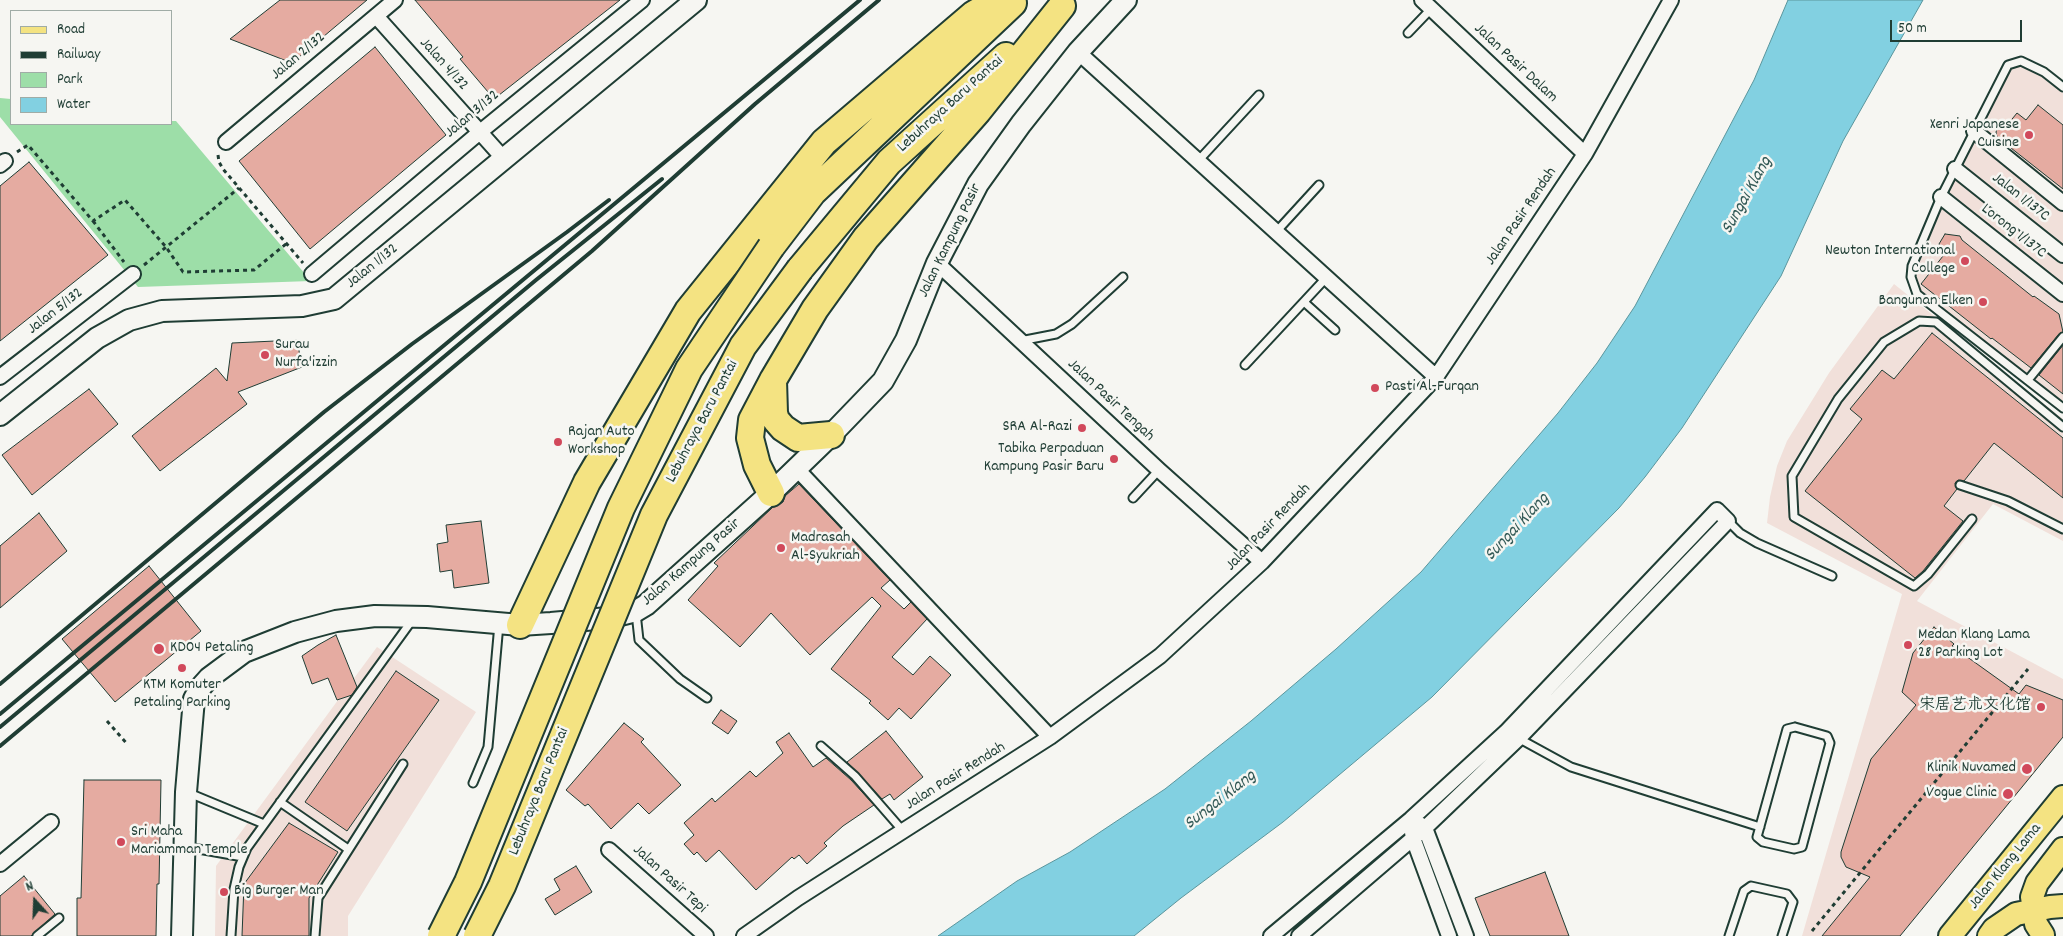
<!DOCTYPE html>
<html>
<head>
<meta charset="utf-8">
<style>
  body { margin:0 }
  #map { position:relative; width:2063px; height:936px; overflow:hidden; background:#f6f6f2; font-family:Dekko,sans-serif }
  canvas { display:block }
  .legend { position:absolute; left:10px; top:10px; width:162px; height:115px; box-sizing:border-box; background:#f6f6f2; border:1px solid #a0aca6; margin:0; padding:6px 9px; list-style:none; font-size:15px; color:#1f3d34 }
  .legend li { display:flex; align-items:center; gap:10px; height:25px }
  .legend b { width:25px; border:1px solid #a0aca6 }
  .north { position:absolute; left:10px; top:876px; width:50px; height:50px; -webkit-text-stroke:4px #f6f6f2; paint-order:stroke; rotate:340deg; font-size:14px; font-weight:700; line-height:20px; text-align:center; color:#1f3d34 }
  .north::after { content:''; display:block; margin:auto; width:18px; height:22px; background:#1f3d34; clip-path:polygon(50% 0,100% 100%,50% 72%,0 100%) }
  .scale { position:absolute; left:1890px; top:20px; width:132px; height:22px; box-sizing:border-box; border:2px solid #1f3d34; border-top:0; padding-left:6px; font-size:15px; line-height:18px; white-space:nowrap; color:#1f3d34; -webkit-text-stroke:4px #f6f6f2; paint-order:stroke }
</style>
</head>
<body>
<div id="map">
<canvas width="2063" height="936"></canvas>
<ul class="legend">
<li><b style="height:6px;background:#f4e382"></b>Road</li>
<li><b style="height:6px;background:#1f3d34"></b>Railway</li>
<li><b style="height:14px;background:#9ddea8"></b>Park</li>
<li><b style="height:14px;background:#82d0e1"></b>Water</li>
</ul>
<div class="north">N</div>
<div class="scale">50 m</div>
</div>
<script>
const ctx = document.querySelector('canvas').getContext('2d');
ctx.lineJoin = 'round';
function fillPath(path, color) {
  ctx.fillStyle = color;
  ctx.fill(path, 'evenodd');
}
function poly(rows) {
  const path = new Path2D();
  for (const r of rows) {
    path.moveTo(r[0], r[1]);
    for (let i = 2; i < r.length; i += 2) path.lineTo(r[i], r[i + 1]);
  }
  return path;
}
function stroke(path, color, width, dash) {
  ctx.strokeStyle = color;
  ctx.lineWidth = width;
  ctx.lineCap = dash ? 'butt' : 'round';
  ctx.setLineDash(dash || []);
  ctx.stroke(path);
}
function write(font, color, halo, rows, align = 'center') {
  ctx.font = font + ' Dekko,"LXGW WenKai TC",sans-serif';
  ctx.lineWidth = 5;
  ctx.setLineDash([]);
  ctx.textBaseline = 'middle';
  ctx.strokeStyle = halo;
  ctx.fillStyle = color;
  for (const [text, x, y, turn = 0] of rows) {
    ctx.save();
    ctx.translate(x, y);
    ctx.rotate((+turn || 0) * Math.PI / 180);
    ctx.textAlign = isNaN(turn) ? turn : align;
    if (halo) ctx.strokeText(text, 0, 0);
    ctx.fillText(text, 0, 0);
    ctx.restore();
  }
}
fillPath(poly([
  [2019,65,2042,77,2063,93,2063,403,1920,291,1915,278,1917,268,1947,194,2011,68],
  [1894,284,2063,419,2063,541,1993,504,1917,601,2063,679,2063,734,1894,936,1802,936,1902,594,1767,523,1770,497,1777,466,1787,441,1829,373],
  [377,647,476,712,348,916,348,936,215,936,216,866]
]), '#f1e0da');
fillPath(poly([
  [0,98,11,99,11,124,171,124,171,121,176,121,311,281,138,287,0,117]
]), '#9ddea8');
const water = poly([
  [1788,0,1923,0,1843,141,1781,276,1682,428,1645,477,1619,508,1432,697,1283,822,1181,898,1134,936,938,936,1017,881,1070,852,1165,789,1251,721,1336,649,1421,572,1558,413,1597,363,1635,306,1754,80,1788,0]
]);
fillPath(water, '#82d0e1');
stroke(water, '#5a959c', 1);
const building = poly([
  [280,0,367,0,292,63,230,39,280,0],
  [415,0,620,0,494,99,460,59,463,57,415,0],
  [375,47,446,135,310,249,239,161,375,47],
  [2038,105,2063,125,2063,189,1997,137,1996,132,1998,127,2008,124,2017,113,2026,120,2038,105],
  [29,162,108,255,0,341,0,186,29,162],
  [1945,234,1960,236,1962,240,2033,297,2034,296,2059,314,2063,332,2059,334,2031,368,1992,338,1991,339,1921,284,1943,256,1939,244,1945,234],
  [1932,333,2063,438,2063,498,1994,443,1964,481,1958,480,1955,483,1957,489,1944,506,1963,521,1923,571,1915,578,1805,491,1862,419,1850,409,1882,370,1894,379,1932,333],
  [297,340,302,367,238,392,247,404,160,471,132,436,216,368,227,381,232,343,297,340],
  [2063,345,2063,394,2039,375,2063,345],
  [89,389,118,424,32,495,2,455,89,389],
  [799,484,890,580,881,588,904,609,911,602,927,619,892,657,913,675,930,656,951,675,911,719,899,708,888,720,869,703,871,701,831,669,881,606,872,597,810,655,771,613,740,647,688,600,718,566,714,563,773,507,783,502,785,496,799,484],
  [39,513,67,551,0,608,0,546,39,513],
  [481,521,489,583,454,588,452,570,440,572,437,544,448,542,446,525,481,521],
  [149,566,201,631,115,702,62,639,149,566],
  [1934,627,1954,644,1952,646,2019,694,2026,685,2063,700,2063,737,1900,936,1822,936,1870,877,1846,867,1841,857,1841,852,1871,759,1916,705,1902,692,1913,653,1934,627],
  [336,635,357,687,352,695,337,700,328,678,312,684,302,656,318,645,336,635],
  [396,671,439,700,347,831,305,802,396,671],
  [721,710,737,721,728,734,712,723,721,710],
  [624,723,644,739,641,742,681,785,649,814,638,803,611,829,588,804,585,806,566,790,624,723],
  [886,731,923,777,894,800,890,794,882,799,847,762,886,731],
  [789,733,813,767,826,758,851,780,874,805,843,826,824,843,827,846,807,864,799,855,794,859,792,857,756,890,719,850,706,862,697,852,694,855,684,844,694,835,684,823,712,798,715,802,750,771,756,777,783,753,776,742,789,733],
  [84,780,161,780,159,884,157,884,156,936,77,936,77,898,81,898,84,780],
  [289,823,338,852,309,898,309,936,242,936,244,884,289,823],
  [576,866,592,892,555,915,545,899,560,890,554,879,576,866],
  [1545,872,1569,936,1490,936,1475,898,1545,872],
  [24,876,55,914,31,936,0,936,0,896,24,876]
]);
fillPath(building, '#e5aba1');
stroke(building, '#1f3d34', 1);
const lane = poly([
  [1408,33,1431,9],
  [2063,87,2044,72,2021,61,2008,65,1941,197,1912,266,1911,277,1917,294,2063,408],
  [1198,161,1259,95],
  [1276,232,1319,185],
  [1304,302,1335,330],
  [1020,341,1056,334,1072,324,1123,277],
  [1245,365,1326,278],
  [2028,380,2063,337],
  [1960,485,2008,501,2063,529],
  [1133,498,1159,470],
  [1972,519,1928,574,1914,586,1794,517,1792,476,1838,399,1884,342,1919,321,1936,322,2063,427],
  [1728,521,1740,533,1757,543,1832,576],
  [636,613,639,640,680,679,707,698],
  [1795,727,1827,736,1830,743,1802,847,1794,849,1763,842,1757,837,1787,729,1795,727],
  [1518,738,1571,767,1760,827],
  [821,746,855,776,903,831],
  [473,783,488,747,499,624],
  [189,793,264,824],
  [280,802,348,849],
  [187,847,243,857],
  [37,936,59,918],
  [231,936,234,889,239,867,247,848,413,619],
  [315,936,318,898,403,764],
  [1729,936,1744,891,1751,886,1787,894,1793,902,1782,936]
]);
const street = poly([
  [1422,0,1585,154],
  [376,16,504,159],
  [1078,52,1436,377],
  [1974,131,2063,203],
  [226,142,395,0],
  [0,165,5,161],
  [1955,169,2063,255],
  [1941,197,2063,294],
  [937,263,1159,470,1262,562],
  [312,274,480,132,642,0],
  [0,377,133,274],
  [796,468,1050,737],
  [1418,823,1425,828,1466,936],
  [1412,832,1413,838,1449,936],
  [609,850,706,936],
  [0,864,51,822],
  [744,936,798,898,1050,737,1160,656,1262,562,1436,377,1585,154,1671,0],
  [1271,936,1411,819,1506,732,1717,510,1728,521,1519,738,1425,828,1299,936]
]);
const secondary = poly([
  [0,415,97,338,129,320,162,311,302,306,334,299,696,0],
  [182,936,186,792,194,699,200,688,209,678,244,652,295,632,336,621,375,616,427,617,520,625,551,623,608,618,636,611,646,605,771,493,831,435,883,381,906,340,937,263,978,184,1021,124,1078,52,1126,0]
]);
const primary = poly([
  [2043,935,2036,924,2032,897,2037,883,2063,849],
  [1950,936,2063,797],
  [1989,936,1994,929,2016,914,2050,907,2063,906]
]);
const highway = poly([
  [771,247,813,192,1013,3],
  [800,269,889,162,1006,56],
  [773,380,774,413,776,420,783,428,798,438,831,435],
  [771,493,757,465,750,438,752,420,773,380,815,309,866,238,978,111,1062,6],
  [520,625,587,482,688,311,824,142,974,14,999,0]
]);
stroke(lane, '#1f3d34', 11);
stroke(street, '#1f3d34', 18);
stroke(secondary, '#1f3d34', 24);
stroke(primary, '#1f3d34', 26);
stroke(highway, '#1f3d34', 30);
stroke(poly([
  [17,152,28,145,93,221,125,200,166,247,183,272,254,270,286,244],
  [218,155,219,162,223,169,303,263],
  [93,221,124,262],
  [144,265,239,188],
  [107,721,128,745],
  [1812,931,2028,669]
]), '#1f3d34', 3, [4, 4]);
stroke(lane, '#f6f6f2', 7);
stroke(street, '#f6f6f2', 14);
stroke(secondary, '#f6f6f2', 20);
stroke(primary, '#f4e382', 22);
stroke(highway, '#f4e382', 26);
stroke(poly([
  [0,684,324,412,412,344,567,232,609,200],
  [0,714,860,0],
  [0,727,536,280,662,179],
  [0,746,592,251,755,104,879,0]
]), '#1f3d34', 4);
const highwayBridge = poly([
  [441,936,468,882,621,508,689,369,771,247],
  [477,936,502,886,654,515,743,346,800,269]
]);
stroke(highwayBridge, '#1f3d34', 30, []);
stroke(highwayBridge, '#f4e382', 26);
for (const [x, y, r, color] of [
  [2029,135,5,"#d1495b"],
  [1965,261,5,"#d1495b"],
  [1983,302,5,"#d1495b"],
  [265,355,5,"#d1495b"],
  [1375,388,5,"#d1495b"],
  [1082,428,5,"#d1495b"],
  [558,442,5,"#d1495b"],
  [1114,459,5,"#d1495b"],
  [781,548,5,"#d1495b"],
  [1908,645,5,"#d1495b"],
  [159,649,6,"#d1495b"],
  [182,668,5,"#d1495b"],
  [2041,707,5,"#d1495b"],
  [2027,769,6,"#d1495b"],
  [2008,794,6,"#d1495b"],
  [121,842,5,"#d1495b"],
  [224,892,5,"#d1495b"]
]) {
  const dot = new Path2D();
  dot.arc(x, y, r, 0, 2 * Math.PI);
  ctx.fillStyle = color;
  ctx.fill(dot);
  stroke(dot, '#f6f6f2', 2);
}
write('16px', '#1f3d34', '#f6f6f2', [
  ["Jalan 2/132",299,57,-40],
  ["Jalan Pasir Dalam",1515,64,43],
  ["Jalan 4/132",443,65,48],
  ["Lebuhraya Baru Pantai",951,105,-42],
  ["Jalan 3/132",473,115,-40],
  ["Jalan 1/137C",2020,198,38],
  ["Jalan Pasir Rendah",1522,217,-56],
  ["Lorong 1/137C",2013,232,38],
  ["Jalan Kampung Pasir",951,241,-64],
  ["Jalan 1/132",373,267,-39],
  ["Jalan 5/132",56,312,-38],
  ["Jalan Pasir Tengah",1110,401,43],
  ["Lebuhraya Baru Pantai",703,422,-62],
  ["Jalan Pasir Rendah",1269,528,-46],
  ["Jalan Kampung Pasir",692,563,-41],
  ["Jalan Pasir Rendah",956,777,-32],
  ["Lebuhraya Baru Pantai",540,792,-68],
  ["Jalan Klang Lama",2006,867,-51],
  ["Jalan Pasir Tepi",669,880,42]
]);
write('16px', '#1f3d34', '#f6f6f2', [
  ["Xenri Japanese",2019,126],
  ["Cuisine",2019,144],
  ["Newton International",1955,252],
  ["College",1955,270],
  ["Bangunan Elken",1973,302],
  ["Surau",275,346,"left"],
  ["Nurfa'izzin",275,364,"left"],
  ["Pasti Al-Furqan",1385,388,"left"],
  ["SRA Al-Razi",1072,428],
  ["Rajan Auto",568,433,"left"],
  ["Workshop",568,451,"left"],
  ["Tabika Perpaduan",1104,450],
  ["Kampung Pasir Baru",1104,468],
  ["Madrasah",791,539,"left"],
  ["Al-Syukriah",791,557,"left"],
  ["Medan Klang Lama",1918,636,"left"],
  ["28 Parking Lot",1918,654,"left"],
  ["KD04 Petaling",170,649,"left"],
  ["KTM Komuter",182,686,"center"],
  ["Petaling Parking",182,704,"center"],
  ["宋居艺术文化馆",2031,707],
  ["Klinik Nuvamed",2016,769],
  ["Vogue Clinic",1997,794],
  ["Sri Maha",131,833,"left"],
  ["Mariamman Temple",131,851,"left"],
  ["Big Burger Man",234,892,"left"]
], 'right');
write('italic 18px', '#335a57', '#f6f6f2', [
  ["Sungai Klang",1748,196,-61],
  ["Sungai Klang",1518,528,-47],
  ["Sungai Klang",1221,801,-38]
]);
</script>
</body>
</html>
